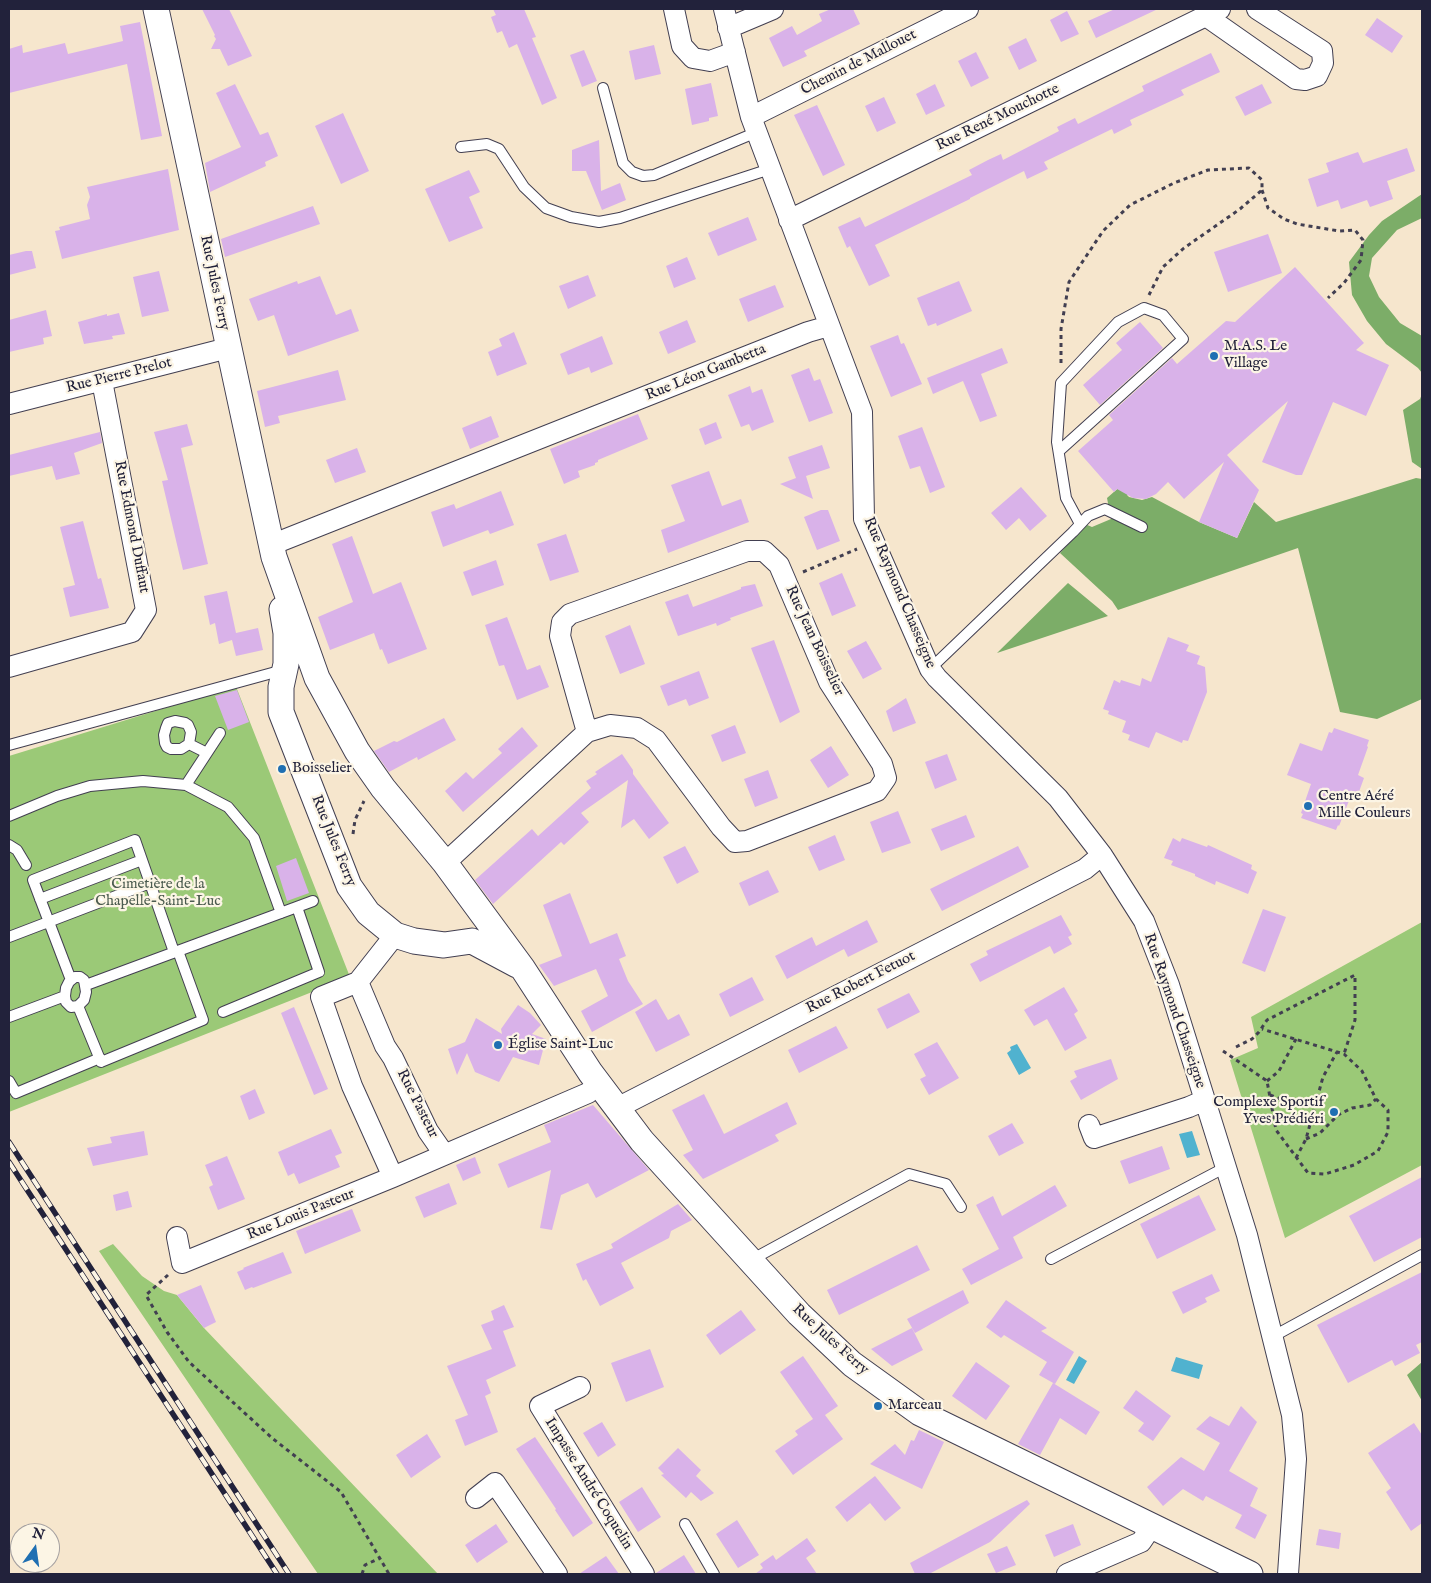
<!DOCTYPE html>
<html>
<head>
<meta charset="utf-8">
<style>
  body { margin:0 }
  #map { position:relative; width:1431px; height:1583px; overflow:hidden; background:#f6e6cd; font-family:"IM FELL English",serif }
  canvas { display:block }
  .frame { position:absolute; inset:0; border:10px solid #22223b; pointer-events:none }
  .north { position:absolute; left:10px; top:1523px; width:50px; height:50px; box-sizing:border-box; background:#fcf5e5; border:1px solid #a5a1a1; border-radius:50%; rotate:14deg; font-size:14px; font-weight:700; line-height:20px; text-align:center; color:#22223b }
  .north::after { content:''; display:block; margin:auto; width:18px; height:22px; background:#1f6fb2; clip-path:polygon(50% 0,100% 100%,50% 72%,0 100%) }
</style>
</head>
<body>
<div id="map">
<canvas width="1431" height="1583"></canvas>
<div class="frame"></div>
<div class="north">N</div>
</div>
<script>
const ctx = document.querySelector('canvas').getContext('2d');
ctx.lineJoin = 'round';
function fillPath(path, color) {
  ctx.fillStyle = color;
  ctx.fill(path, 'evenodd');
}
function poly(rows) {
  const path = new Path2D();
  for (const r of rows) {
    path.moveTo(r[0], r[1]);
    for (let i = 2; i < r.length; i += 2) path.lineTo(r[i], r[i + 1]);
  }
  return path;
}
function stroke(path, color, width, dash) {
  ctx.strokeStyle = color;
  ctx.lineWidth = width;
  ctx.lineCap = dash ? 'butt' : 'round';
  ctx.setLineDash(dash || []);
  ctx.stroke(path);
}
function write(font, color, halo, rows, align = 'center') {
  ctx.font = font + ' "IM FELL English",serif';
  ctx.lineWidth = 4.5;
  ctx.setLineDash([]);
  ctx.textBaseline = 'middle';
  ctx.strokeStyle = halo;
  ctx.fillStyle = color;
  for (const [text, x, y, turn = 0] of rows) {
    ctx.save();
    ctx.translate(x, y);
    ctx.rotate((+turn || 0) * Math.PI / 180);
    ctx.textAlign = isNaN(turn) ? turn : align;
    if (halo) ctx.strokeText(text, 0, 0);
    ctx.fillText(text, 0, 0);
    ctx.restore();
  }
}
fillPath(poly([
  [235,684,350,977,9,1112,9,756,214,693],
  [1422,922,1422,1165,1285,1238,1230,1060,1258,1048,1251,1017],
  [113,1244,142,1276,164,1291,177,1295,204,1328,438,1574,318,1574,99,1251]
]), '#9bc977');
fillPath(poly([
  [1422,194,1422,218,1397,230,1372,258,1369,276,1379,297,1400,323,1422,336,1422,373,1418,368,1386,344,1367,321,1352,295,1349,262,1369,235,1382,221],
  [1422,394,1422,469,1412,462,1403,410,1420,399],
  [1416,478,1422,479,1422,699,1377,719,1340,712,1298,548,1118,610,1112,601,1060,553,1085,524,1092,527,1111,519,1107,498,1123,484,1130,489,1127,495,1129,497,1142,500,1152,497,1199,522,1237,538,1254,502,1276,522],
  [1068,583,1108,616,997,653],
  [1422,1362,1422,1401,1407,1375]
]), '#7cad68');
fillPath(poly([
  [1017,1044,1031,1068,1019,1075,1007,1053,1011,1050,1010,1047],
  [1192,1131,1200,1155,1187,1158,1179,1134],
  [1079,1356,1087,1361,1074,1384,1066,1380],
  [1176,1357,1203,1365,1199,1379,1171,1371]
]), '#50b2cf');
fillPath(poly([
  [202,9,229,9,252,56,228,66,220,49,211,49,216,39,214,36,215,35],
  [493,9,524,9,536,37,532,38,557,98,542,105,517,44,509,48,502,31,497,33,491,17,496,15],
  [831,9,853,9,860,24,804,51,807,56,783,67,769,38,792,26,797,35,822,21,819,14],
  [1115,9,1158,9,1096,38,1088,21],
  [1067,11,1079,34,1061,42,1050,20],
  [1377,18,1403,36,1392,53,1365,35],
  [140,22,162,136,141,140,127,64,9,93,9,49,22,45,23,53,65,43,68,54,123,41,120,26],
  [1026,38,1037,61,1019,70,1008,47],
  [654,45,661,74,635,80,629,51],
  [584,50,597,81,582,87,570,55],
  [976,52,989,78,971,87,958,61],
  [1211,53,1220,72,1181,90,1184,95,1130,120,1132,125,1114,134,1112,129,1044,162,1048,169,1027,179,1024,171,970,198,970,199,875,245,890,276,869,286,850,246,847,248,838,227,860,217,865,227,972,175,969,170,988,160,1001,154,1003,160,1059,131,1057,127,1075,118,1078,124,1144,91,1142,86],
  [711,83,718,116,709,118,709,121,692,125,685,89],
  [235,84,260,135,268,132,278,156,265,162,266,166,210,192,205,163,241,147,216,93],
  [935,84,945,106,926,115,916,94],
  [1262,84,1272,103,1245,116,1235,97],
  [884,97,896,123,877,132,865,106],
  [817,105,845,165,823,176,794,115],
  [343,113,369,171,341,184,315,126],
  [599,140,601,191,620,183,626,200,602,210,586,171,572,171,572,150],
  [1407,148,1415,171,1387,181,1393,199,1370,207,1367,200,1341,209,1338,200,1317,207,1308,179,1329,172,1326,163,1358,152,1363,163],
  [168,169,179,230,62,259,55,231,60,230,59,227,90,219,87,205,90,197,87,187],
  [469,170,480,192,469,197,483,228,449,242,425,189],
  [313,206,320,224,225,257,221,239],
  [748,217,757,240,718,256,708,233],
  [1268,234,1282,273,1228,292,1214,252],
  [26,251,32,251,36,268,9,275,9,255],
  [687,257,696,279,674,288,666,266],
  [1295,267,1364,343,1356,350,1389,365,1366,416,1333,402,1302,475,1296,475,1262,462,1288,401,1227,455,1259,490,1237,538,1199,522,1224,462,1184,499,1168,482,1156,494,1146,499,1133,498,1117,489,1114,492,1078,451,1113,420,1109,415,1172,358,1177,364,1226,321,1235,322],
  [159,271,169,311,142,317,133,277],
  [588,275,596,296,568,309,559,286],
  [320,276,336,315,351,309,359,331,288,356,274,315,258,321,249,299,297,281,298,284],
  [959,281,972,311,937,326,936,323,928,326,917,298],
  [775,285,784,307,748,322,739,299],
  [46,310,52,336,43,338,44,344,9,352,9,320],
  [119,313,125,334,112,336,113,339,84,344,78,322,107,314,107,316],
  [687,320,696,342,668,354,659,332],
  [1140,322,1163,348,1100,405,1083,385,1122,350,1116,343],
  [514,332,527,364,497,376,488,352,502,346,499,339],
  [898,335,901,344,904,343,922,384,891,397,870,346],
  [602,336,613,364,591,373,589,367,568,375,560,354],
  [1002,348,1008,363,981,374,997,416,980,422,963,381,933,394,927,378],
  [809,368,814,381,820,379,833,413,809,422,791,375],
  [338,370,346,400,278,416,280,423,265,427,257,391],
  [750,386,752,393,762,389,774,422,752,431,749,424,741,427,728,395],
  [638,414,648,439,598,460,598,462,595,463,595,465,578,471,580,477,564,484,550,449],
  [491,416,499,437,470,449,462,428],
  [716,422,722,438,705,445,699,429],
  [187,424,193,445,181,448,208,564,183,570,162,481,168,480,154,432],
  [922,427,945,487,930,493,920,466,910,469,898,436],
  [100,432,102,443,74,453,80,474,56,480,52,466,9,476,9,455],
  [822,445,830,468,806,476,813,499,780,484,796,478,788,457],
  [357,448,366,472,335,483,326,460],
  [709,471,722,506,741,499,749,522,668,553,661,530,685,521,671,485],
  [1021,487,1047,516,1030,531,1019,518,1006,530,991,513],
  [501,491,514,525,490,534,488,530,443,547,431,512,454,504,456,509],
  [821,510,828,510,840,541,817,550,804,517],
  [83,521,98,579,101,578,109,608,70,617,63,588,75,585,60,527],
  [566,534,579,572,550,581,537,544],
  [352,536,373,594,401,582,427,649,388,664,382,649,380,650,374,633,330,650,318,617,353,602,332,544],
  [496,560,504,585,472,596,463,572],
  [842,573,856,606,832,616,819,583],
  [755,584,763,606,730,618,731,620,717,626,716,623,678,636,665,602,688,594,693,607,741,589,741,587],
  [227,591,236,633,258,628,263,650,236,656,232,640,219,644,215,623,210,625,204,596],
  [507,617,527,670,540,665,549,687,517,700,504,665,499,666,485,625],
  [630,625,645,664,620,674,605,636],
  [1168,637,1189,645,1186,651,1200,656,1197,664,1205,667,1207,692,1188,741,1183,740,1182,743,1156,732,1149,748,1128,740,1130,735,1122,732,1126,721,1108,714,1109,711,1103,709,1114,680,1120,683,1121,680,1140,686,1142,678,1151,682],
  [774,640,800,712,780,723,751,648],
  [866,641,882,669,863,679,847,651],
  [699,671,709,698,689,706,686,699,668,706,660,686],
  [237,690,249,722,228,730,215,696],
  [906,698,916,723,893,732,886,711],
  [444,718,456,740,418,760,417,757,389,772,374,751,394,741,397,742],
  [735,725,746,753,722,762,711,735],
  [522,727,538,746,463,812,445,791,466,772,473,779,502,753,498,749],
  [1334,728,1369,740,1367,746,1368,747,1358,775,1364,778,1356,800,1350,798,1339,826,1338,825,1336,830,1301,818,1303,814,1301,813,1311,784,1287,775,1300,743,1322,751,1329,732,1332,733],
  [831,746,849,775,828,788,810,760],
  [622,754,633,770,633,774,669,823,649,839,634,819,621,828,628,780,581,813,589,822,564,845,561,842,493,904,475,880,532,829,538,836,591,788,586,781,597,774,595,772],
  [947,754,957,780,935,789,925,762],
  [768,770,778,798,755,807,744,779],
  [898,811,911,843,882,853,870,822],
  [966,815,975,837,941,851,931,829],
  [835,835,845,860,819,871,808,847],
  [1173,838,1180,842,1182,838,1207,847,1208,845,1252,865,1251,869,1257,872,1248,894,1216,881,1215,885,1195,876,1195,874,1171,865,1173,861,1164,858],
  [685,846,699,872,677,884,663,857],
  [1018,846,1029,867,942,911,930,889],
  [296,858,309,893,287,901,276,866],
  [768,870,779,892,749,906,739,883],
  [570,893,590,944,617,933,626,956,619,959,628,981,643,1004,592,1032,581,1011,608,996,596,969,554,986,539,965,562,956,543,905],
  [1263,909,1286,917,1265,972,1242,963],
  [1061,915,1072,935,1068,937,1072,944,1054,954,1050,946,980,982,970,964,988,955,986,951],
  [867,920,878,942,848,957,844,949,787,979,775,956,812,937,816,946],
  [752,977,764,1000,730,1017,719,994],
  [1064,987,1078,1011,1074,1014,1087,1038,1065,1051,1047,1019,1034,1026,1024,1010],
  [909,993,920,1012,887,1029,877,1009],
  [656,999,668,1020,679,1014,690,1035,656,1052,635,1012],
  [518,1005,530,1013,541,1025,532,1034,546,1039,539,1065,513,1057,499,1082,475,1072,467,1053,457,1075,448,1049,465,1042,476,1018,502,1034,501,1029],
  [294,1007,328,1089,314,1095,281,1013],
  [836,1026,848,1048,799,1073,788,1050],
  [937,1042,959,1078,929,1095,920,1079,926,1076,914,1054],
  [1111,1059,1118,1079,1081,1100,1070,1081,1077,1077,1074,1071],
  [255,1089,265,1113,249,1120,240,1096],
  [704,1094,724,1134,787,1102,797,1124,775,1135,779,1141,703,1179,683,1155,693,1150,672,1110],
  [593,1105,649,1170,596,1198,588,1183,561,1195,552,1230,540,1228,551,1170,508,1188,498,1164,551,1142,544,1125],
  [1012,1123,1024,1143,999,1156,988,1136],
  [331,1129,342,1153,335,1156,340,1167,299,1184,294,1173,288,1176,278,1152],
  [144,1131,148,1155,93,1166,87,1148,112,1143,110,1137],
  [1162,1146,1170,1169,1129,1184,1120,1161],
  [227,1156,245,1199,218,1210,209,1187,213,1185,205,1165],
  [475,1157,481,1173,463,1181,456,1165],
  [1422,1177,1422,1237,1374,1262,1349,1216],
  [449,1183,457,1204,424,1218,415,1197],
  [1055,1185,1067,1206,1013,1237,1023,1258,971,1285,962,1269,999,1249,976,1205,993,1196,1002,1216],
  [128,1191,132,1207,116,1211,113,1195],
  [1199,1195,1216,1230,1157,1259,1140,1224],
  [678,1204,692,1220,671,1231,669,1238,621,1263,634,1288,600,1306,586,1279,583,1281,576,1264,613,1248,611,1244],
  [352,1209,361,1231,305,1254,296,1231],
  [917,1245,930,1270,839,1315,827,1290],
  [283,1252,292,1273,253,1288,252,1287,245,1290,237,1272,244,1269,243,1268],
  [1422,1272,1422,1342,1416,1345,1420,1353,1395,1366,1392,1360,1348,1383,1317,1325],
  [1212,1274,1220,1291,1205,1298,1207,1302,1183,1314,1172,1292],
  [201,1285,216,1322,204,1328,177,1295],
  [963,1290,969,1303,915,1333,907,1319],
  [1006,1300,1047,1328,1041,1331,1074,1352,1055,1384,1039,1375,1047,1362,1004,1335,1001,1338,986,1327],
  [504,1305,514,1327,503,1331,516,1366,486,1380,491,1393,485,1396,498,1432,465,1446,455,1420,468,1415,447,1366,492,1349,481,1325,494,1320,491,1311],
  [741,1310,756,1330,720,1355,706,1335],
  [912,1328,923,1350,892,1366,871,1349],
  [650,1349,664,1387,626,1402,611,1363],
  [803,1356,838,1406,825,1415,843,1439,793,1475,775,1451,798,1435,795,1431,813,1419,780,1372],
  [976,1362,1010,1386,986,1420,952,1396],
  [1053,1383,1100,1412,1086,1435,1060,1418,1040,1455,1018,1444],
  [1136,1390,1171,1416,1153,1441,1138,1431,1144,1423,1123,1408],
  [1241,1406,1257,1422,1229,1471,1258,1488,1250,1506,1267,1515,1255,1539,1235,1528,1242,1515,1206,1496,1203,1501,1183,1489,1163,1506,1147,1487,1181,1457,1204,1471,1220,1443,1196,1429,1210,1416,1229,1426],
  [602,1422,616,1445,598,1457,583,1433],
  [1414,1423,1422,1435,1422,1523,1411,1531,1386,1492,1391,1488,1368,1453],
  [919,1430,944,1442,922,1489,870,1464,895,1444,905,1455,911,1440,914,1441],
  [427,1434,441,1457,411,1478,396,1455],
  [535,1437,593,1523,573,1537,555,1510,556,1509,516,1449],
  [678,1448,701,1470,696,1476,714,1493,701,1501,691,1492,686,1498,661,1475,664,1474,658,1468],
  [875,1476,901,1508,885,1521,870,1503,847,1522,835,1507],
  [642,1487,661,1517,638,1532,619,1502],
  [1027,1500,1030,1504,990,1542,929,1574,915,1574,910,1563],
  [737,1520,759,1555,738,1568,716,1534],
  [496,1524,508,1542,477,1563,465,1545],
  [1073,1524,1081,1545,1054,1557,1045,1535],
  [1319,1529,1341,1533,1339,1549,1316,1545],
  [807,1538,816,1551,806,1558,817,1574,755,1574,763,1568,760,1564,773,1555,776,1560],
  [1007,1546,1016,1565,996,1573,987,1554],
  [684,1555,696,1574,656,1574,656,1573],
  [606,1556,619,1574,579,1574]
]), '#d9b2e9');
const service = poly([
  [603,88,623,163,632,172,643,176,654,175,757,132],
  [461,147,487,144,499,149,524,187,546,208,571,217,599,222,620,218,770,169],
  [1059,451,1183,339,1163,315,1144,308,1118,322,1061,383,1057,442,1066,498,1080,524],
  [930,669,1073,532,1088,516,1105,509,1142,527],
  [175,721,185,723,188,725,191,732,189,744,181,749,171,749,167,747,165,743,164,735,166,728,168,723,175,721],
  [189,744,207,753],
  [9,745,283,670],
  [186,785,220,733],
  [9,816,57,796,90,786,143,781,186,785,228,807,254,838,281,913],
  [9,845,17,850,26,865],
  [40,899,142,860],
  [9,937,150,883],
  [75,977,80,977,84,980,86,992,84,1000,78,1006,71,1007,66,1002,65,996,66,988,69,982,75,977],
  [71,980,33,880,135,840,174,952],
  [86,985,313,901],
  [78,1006,101,1062,203,1020,178,951],
  [223,1012,319,972,297,907],
  [9,1017,65,996],
  [9,1081,16,1093,100,1058],
  [1051,1259,1226,1167],
  [751,1260,909,1174,946,1184,961,1207],
  [1272,1337,1422,1255],
  [685,1524,714,1574]
]);
const minor = poly([
  [674,9,682,46,693,58,710,61,735,52],
  [724,9,751,117,862,412,864,519,930,669,937,678,1058,798,1102,855,1144,921,1169,985,1247,1235,1292,1415,1296,1459,1288,1574],
  [1206,16,1296,79,1305,80,1317,76,1323,63,1322,51,1257,9],
  [728,28,773,9],
  [751,117,968,9],
  [789,220,1220,9],
  [9,404,228,348],
  [271,545,808,332,829,326],
  [9,667,132,632,146,610,102,381],
  [445,863,587,732,610,725,637,728,656,740,721,827,735,842,747,841,877,791,886,778,882,764,829,682,779,565,764,551,747,551,570,614,562,622,560,636,587,732],
  [358,982,385,1046,393,1058,428,1131,444,1154],
  [617,1108,1085,869,1102,855],
  [1089,1125,1094,1138,1189,1107,1205,1100],
  [393,1177,352,1086,321,997,358,982,395,935],
  [177,1237,182,1263,393,1177,588,1093,598,1084],
  [580,1387,540,1406,644,1574],
  [476,1498,495,1483,557,1574],
  [1067,1574,1141,1542,1152,1526]
]);
const tertiary = poly([
  [156,9,274,557,317,678,357,751,383,788,445,863,523,969,590,1072,642,1141,799,1314,852,1364,920,1413,1250,1574],
  [282,609,286,633,286,664,281,687,281,712,349,886,368,913,395,935,414,941,444,945,472,941,517,965]
]);
stroke(service, '#423f51', 12);
stroke(minor, '#423f51', 22);
stroke(tertiary, '#423f51', 27);
stroke(poly([
  [1262,190,1268,208,1284,219,1297,224,1339,231,1355,230,1363,240,1361,260,1344,283,1328,298],
  [1061,363,1061,329,1069,282,1103,231,1130,205,1174,183,1208,170,1249,168,1262,180,1262,190,1240,209,1184,248,1163,267,1149,295],
  [803,572,857,549],
  [353,834,355,820,364,801],
  [1236,1047,1252,1039,1259,1032,1267,1020,1355,975,1355,1020,1344,1054],
  [1223,1051,1267,1081,1276,1130,1308,1173,1325,1174,1354,1165,1378,1151,1388,1132,1388,1110,1376,1099,1362,1071,1344,1054,1262,1029],
  [1267,1081,1279,1071,1296,1039],
  [1270,1095,1291,1103,1315,1104],
  [1306,1139,1320,1133,1338,1115,1352,1108,1370,1105,1376,1099],
  [1296,1158,1306,1139,1323,1077,1337,1052],
  [168,1275,146,1295,167,1332,189,1362,272,1438,341,1492,389,1574],
  [362,1574,365,1565,380,1558]
]), '#423f51', 3, [4, 4]);
stroke(service, '#fff', 10);
stroke(minor, '#fff', 20);
stroke(tertiary, '#fff', 25);
const rail = poly([
  [9,1142,289,1574],
  [9,1162,277,1574]
]);
stroke(rail, '#22223b', 5.5);
stroke(rail, '#fcf5e5', 4, [11]);
for (const [x, y, r, color] of [
  [1214,356,5,"#1f6fb2"],
  [282,769,5,"#1f6fb2"],
  [1308,806,5,"#1f6fb2"],
  [498,1045,5,"#1f6fb2"],
  [1334,1112,5,"#1f6fb2"],
  [878,1406,5,"#1f6fb2"]
]) {
  const dot = new Path2D();
  dot.arc(x, y, r, 0, 2 * Math.PI);
  ctx.fillStyle = color;
  ctx.fill(dot);
  stroke(dot, '#fcf5e5', 2);
}
write('15px', '#22223b', '#fcf5e5', [
  ["Chemin de Mallouet",859,63,-27],
  ["Rue René Mouchotte",998,118,-26],
  ["Rue Jules Ferry",214,283,78],
  ["Rue Léon Gambetta",706,373,-22],
  ["Rue Pierre Prelot",119,376,-14],
  ["Rue Edmond Duffaut",131,527,79],
  ["Rue Raymond Chasseigne",899,593,67],
  ["Rue Jean Boisselier",814,641,65],
  ["Rue Jules Ferry",333,841,68],
  ["Rue Robert Fetuot",861,983,-27],
  ["Rue Raymond Chasseigne",1174,1011,71],
  ["Rue Pasteur",417,1104,63],
  ["Rue Louis Pasteur",301,1215,-22],
  ["Rue Jules Ferry",830,1340,42],
  ["Impasse André Coquelin",588,1484,58]
]);
write('15px', '#22223b', '#fcf5e5', [
  ["M.A.S. Le",1224,347],
  ["Village",1224,364],
  ["Boisselier",292,769],
  ["Centre Aéré",1318,797],
  ["Mille Couleurs",1318,814],
  ["Église Saint-Luc",508,1045],
  ["Complexe Sportif",1324,1103,"right"],
  ["Yves Prédiéri",1324,1120,"right"],
  ["Marceau",888,1406]
], 'left');
write('15px', '#4c5c50', '#fcf5e5', [
  ["Cimetière de la",158,885],
  ["Chapelle-Saint-Luc",158,902]
]);
</script>
</body>
</html>
